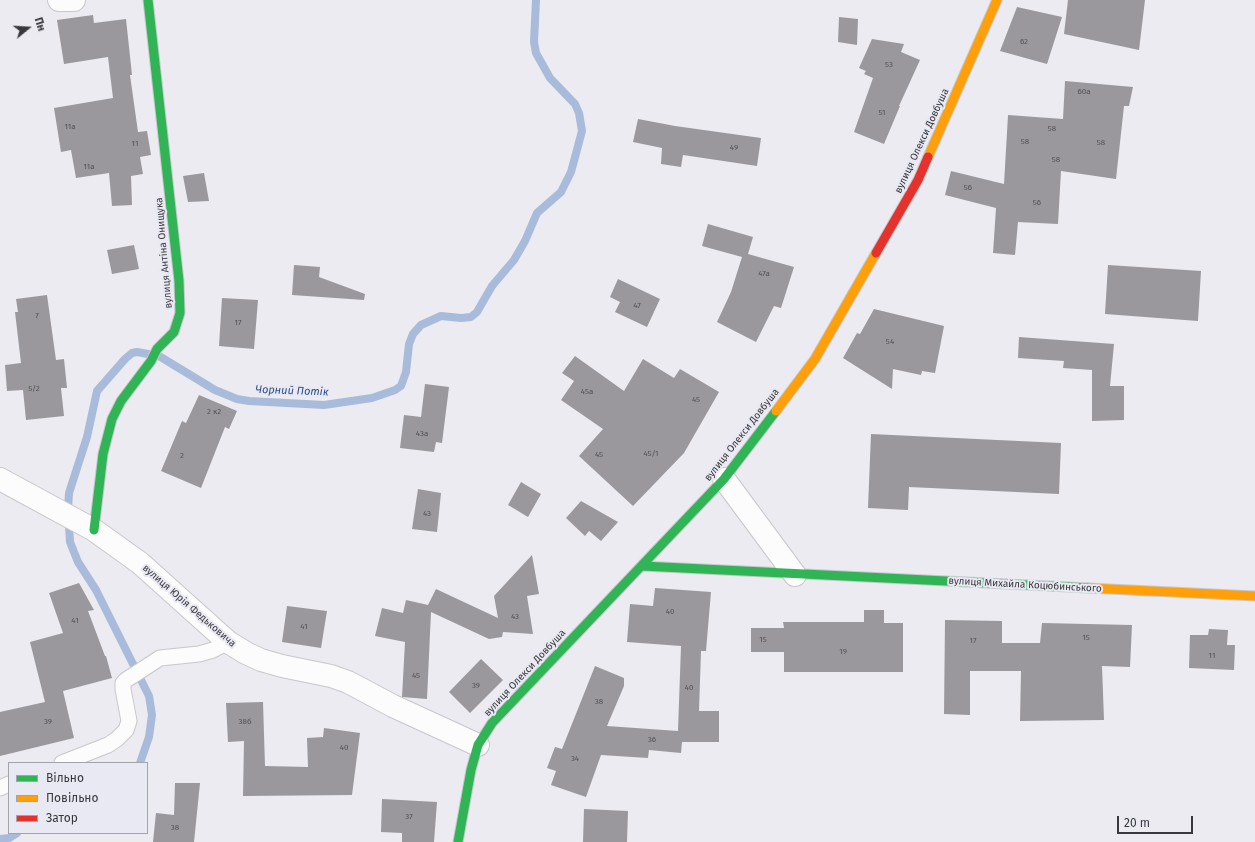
<!DOCTYPE html>
<html>
<head>
<meta charset="utf-8">
<style>
  body { margin:0 }
  #map { position:relative; width:1255px; height:842px; overflow:hidden; background:#ebebf1; font-family:"Fira Sans",sans-serif }
  canvas { display:block }
  .legend { position:absolute; left:8px; top:762px; width:140px; height:72px; box-sizing:border-box; background:#e9e9f3; border:1px solid #a3a3aa; margin:0; padding:5px 7px; list-style:none; font-size:12px; color:#39393d }
  .legend li { display:flex; align-items:center; gap:8px; height:20px }
  .legend b { width:20px; border:1px solid #a3a3aa }
  .north { position:absolute; left:8px; top:8px; width:40px; height:40px; -webkit-text-stroke:3px #e9e9f3; paint-order:stroke; rotate:72deg; font-size:11px; font-weight:700; line-height:16px; text-align:center; color:#39393d }
  .north::after { content:''; display:block; margin:auto; width:14px; height:18px; background:#39393d; clip-path:polygon(50% 0,100% 100%,50% 72%,0 100%) }
  .scale { position:absolute; left:1117px; top:816px; width:76px; height:18px; box-sizing:border-box; border:2px solid #39393d; border-top:0; padding-left:5px; font-size:12px; line-height:14px; white-space:nowrap; color:#39393d; -webkit-text-stroke:3px #e9e9f3; paint-order:stroke }
</style>
</head>
<body>
<div id="map">
<canvas width="1255" height="842"></canvas>
<ul class="legend">
<li><b style="height:5px;background:#30b455"></b>Вільно</li>
<li><b style="height:5px;background:#ff9f0a"></b>Повільно</li>
<li><b style="height:5px;background:#e5322d"></b>Затор</li>
</ul>
<div class="north">Пн</div>
<div class="scale">20 m</div>
</div>
<script>
const ctx = document.querySelector('canvas').getContext('2d');
ctx.lineJoin = 'round';
function poly(rows) {
  const path = new Path2D();
  for (const r of rows) {
    path.moveTo(r[0], r[1]);
    for (let i = 2; i < r.length; i += 2) path.lineTo(r[i], r[i + 1]);
  }
  return path;
}
function stroke(path, color, width, dash) {
  ctx.strokeStyle = color;
  ctx.lineWidth = width;
  ctx.lineCap = dash ? 'butt' : 'round';
  ctx.setLineDash(dash || []);
  ctx.stroke(path);
}
function fillPath(path, color) {
  ctx.fillStyle = color;
  ctx.fill(path, 'evenodd');
}
function write(font, color, halo, rows, align = 'center') {
  ctx.font = font + ' "Fira Sans",sans-serif';
  ctx.lineWidth = 4;
  ctx.setLineDash([]);
  ctx.textBaseline = 'middle';
  ctx.strokeStyle = halo;
  ctx.fillStyle = color;
  for (const [text, x, y, turn = 0] of rows) {
    ctx.save();
    ctx.translate(x, y);
    ctx.rotate((+turn || 0) * Math.PI / 180);
    ctx.textAlign = isNaN(turn) ? turn : align;
    if (halo) ctx.strokeText(text, 0, 0);
    ctx.fillText(text, 0, 0);
    ctx.restore();
  }
}
stroke(poly([
  [140,763,149,737,152,715,149,696,96,590,78,562,70,542,68,509,69,493,87,437,97,391,125,359,132,353,137,352,159,356,215,390,237,399,249,401,324,405,372,398,395,390,401,386,406,372,409,344,413,334,421,325,441,316,461,318,471,317,477,312,492,286,514,260,525,241,537,213,561,192,571,172,582,131,579,113,575,104,550,78,536,53,534,42,536,0],
  [0,839,9,838,17,833]
]), '#a8bbda', 8);
fillPath(poly([
  [1068,0,1145,0,1139,50,1064,34],
  [1017,7,1062,17,1047,64,1000,51],
  [93,15,94,23,126,19,132,75,130,75,138,132,147,131,151,155,140,157,143,174,131,176,132,205,112,206,109,173,76,178,71,150,61,152,54,108,113,98,108,57,64,64,57,20],
  [839,17,858,19,857,45,838,42],
  [872,39,904,44,901,52,920,60,899,106,900,106,884,144,854,132,873,78,864,74,866,71,859,68],
  [1065,81,1133,87,1129,106,1124,106,1116,179,1061,171,1058,224,1018,222,1015,255,993,253,996,208,945,195,951,171,1004,184,1008,115,1063,119],
  [638,119,675,126,761,138,757,166,683,155,681,167,661,164,662,148,633,142],
  [204,173,209,201,188,202,183,176],
  [708,224,753,237,748,254,794,267,781,308,774,306,756,342,717,322,731,292,742,257,702,246],
  [134,245,139,269,112,274,107,250],
  [294,265,320,267,319,277,365,294,364,300,292,295],
  [1108,265,1201,271,1198,321,1105,314],
  [618,279,660,299,647,327,615,312,620,302,610,297],
  [47,295,56,360,64,359,67,388,61,388,64,416,26,420,23,390,7,391,5,365,21,363,15,312,18,312,16,299],
  [222,298,258,300,254,349,219,346],
  [874,309,944,326,935,373,922,371,921,375,893,369,892,389,843,358,857,333,860,334],
  [1019,337,1114,344,1110,386,1124,386,1124,420,1092,421,1092,370,1063,368,1064,361,1018,358],
  [575,356,624,391,643,359,674,378,680,369,719,392,684,453,633,506,579,456,603,429,561,400,574,381,562,373],
  [425,384,449,387,442,443,436,442,434,452,400,448,404,415,421,417],
  [199,395,237,411,229,429,225,427,201,488,161,471,182,421,186,423],
  [871,434,1061,443,1059,494,909,487,908,510,868,508],
  [521,482,541,494,528,517,508,505],
  [418,489,441,493,437,532,412,529],
  [581,501,618,522,601,541,589,531,585,536,566,518],
  [532,555,539,594,527,596,533,634,503,632,502,637,489,639,431,612,427,699,402,697,405,642,375,636,382,608,403,613,406,600,428,605,436,589,498,618,494,596],
  [79,583,94,610,88,611,105,656,106,656,112,678,63,691,74,738,0,756,0,712,45,702,30,642,63,633,49,593],
  [655,588,711,592,706,651,701,651,699,711,719,711,719,742,682,742,681,753,649,750,648,758,601,755,586,797,551,785,556,771,547,768,555,747,562,749,595,666,624,678,624,686,607,726,678,731,681,646,627,642,630,604,653,606],
  [287,606,327,611,321,648,282,642],
  [864,610,884,610,884,623,903,623,903,672,784,672,784,652,751,652,751,628,784,628,783,622,864,622],
  [945,620,1002,621,1002,643,1040,643,1042,623,1132,625,1130,667,1102,666,1104,720,1020,721,1021,671,970,671,970,715,944,714],
  [1209,629,1228,630,1227,645,1235,645,1234,670,1189,668,1190,635,1208,635],
  [481,659,503,680,470,713,449,692],
  [263,702,265,766,308,767,307,738,323,737,324,728,360,733,352,795,243,796,244,741,228,742,226,703],
  [175,783,200,783,194,842,153,842,156,813,174,815],
  [382,799,437,802,434,842,402,842,402,833,381,832],
  [584,809,628,811,627,842,583,842]
]), '#9a989c');
const lane = poly([
  [62,763,108,745,117,739,126,730,129,721,123,689,123,683,126,680,160,658,199,654,213,650,228,642],
  [0,788,9,784]
]);
const street = poly([
  [59,0,74,0],
  [0,479,94,530,140,563,228,642,246,653,261,660,282,666,331,676,348,682,393,706,478,745],
  [724,479,795,575]
]);
const fast = poly([
  [94,530,103,454,112,419,121,401,151,361,157,349,174,332,180,313,179,281,148,0],
  [642,566,1088,588],
  [458,842,471,770,478,745,492,723,724,479,776,411]
]);
const slow = poly([
  [928,157,997,0],
  [776,411,815,359,876,253],
  [1088,588,1255,596]
]);
const jam = poly([
  [876,253,918,180,928,157]
]);
stroke(lane, '#c7c7cc', 17);
stroke(street, '#c7c7cc', 24);
stroke(fast, '#c7c7cc', 11);
stroke(slow, '#c7c7cc', 11);
stroke(jam, '#c7c7cc', 11);
stroke(lane, '#fcfcfd', 15);
stroke(street, '#fcfcfd', 22);
stroke(fast, '#30b455', 9);
stroke(slow, '#ff9f0a', 9);
stroke(jam, '#e5322d', 9);
write('8px', '#515155', null, [
  ["62",1024,42],
  ["53",889,65],
  ["60а",1084,92],
  ["51",882,113],
  ["11а",70,127],
  ["58",1052,129],
  ["58",1025,142],
  ["58",1101,143],
  ["11",135,144],
  ["49",734,148],
  ["58",1056,160],
  ["11а",89,167],
  ["56",968,188],
  ["56",1037,203],
  ["47а",764,274],
  ["47",637,306],
  ["7",37,316],
  ["17",238,323],
  ["54",890,342],
  ["5/2",34,389],
  ["45а",587,392],
  ["45",696,400],
  ["2 к2",214,412],
  ["43а",422,434],
  ["45/1",651,454],
  ["45",599,455],
  ["2",182,456],
  ["43",427,514],
  ["40",670,612],
  ["43",515,617],
  ["41",75,621],
  ["41",304,627],
  ["15",1086,638],
  ["15",763,640],
  ["17",973,641],
  ["19",843,652],
  ["11",1212,656],
  ["45",416,676],
  ["39",476,686],
  ["40",689,688],
  ["38",599,702],
  ["39",48,722],
  ["38б",245,722],
  ["36",652,740],
  ["40",344,748],
  ["34",575,759],
  ["37",409,817],
  ["38",175,828]
]);
write('10px', '#39393d', '#e9e9f3', [
  ["вулиця Олекси Довбуша",922,141,-65],
  ["вулиця Антіна Онищука",164,253,-95],
  ["вулиця Олекси Довбуша",742,435,-52],
  ["вулиця Михайла Коцюбинського",1025,585,3],
  ["вулиця Юрія Федьковича",189,606,41],
  ["вулиця Олекси Довбуша",525,673,-47]
]);
write('italic 11px', '#2a4c83', '#e9e9f3', [
  ["Чорний Потік",292,391,2]
]);
</script>
</body>
</html>
